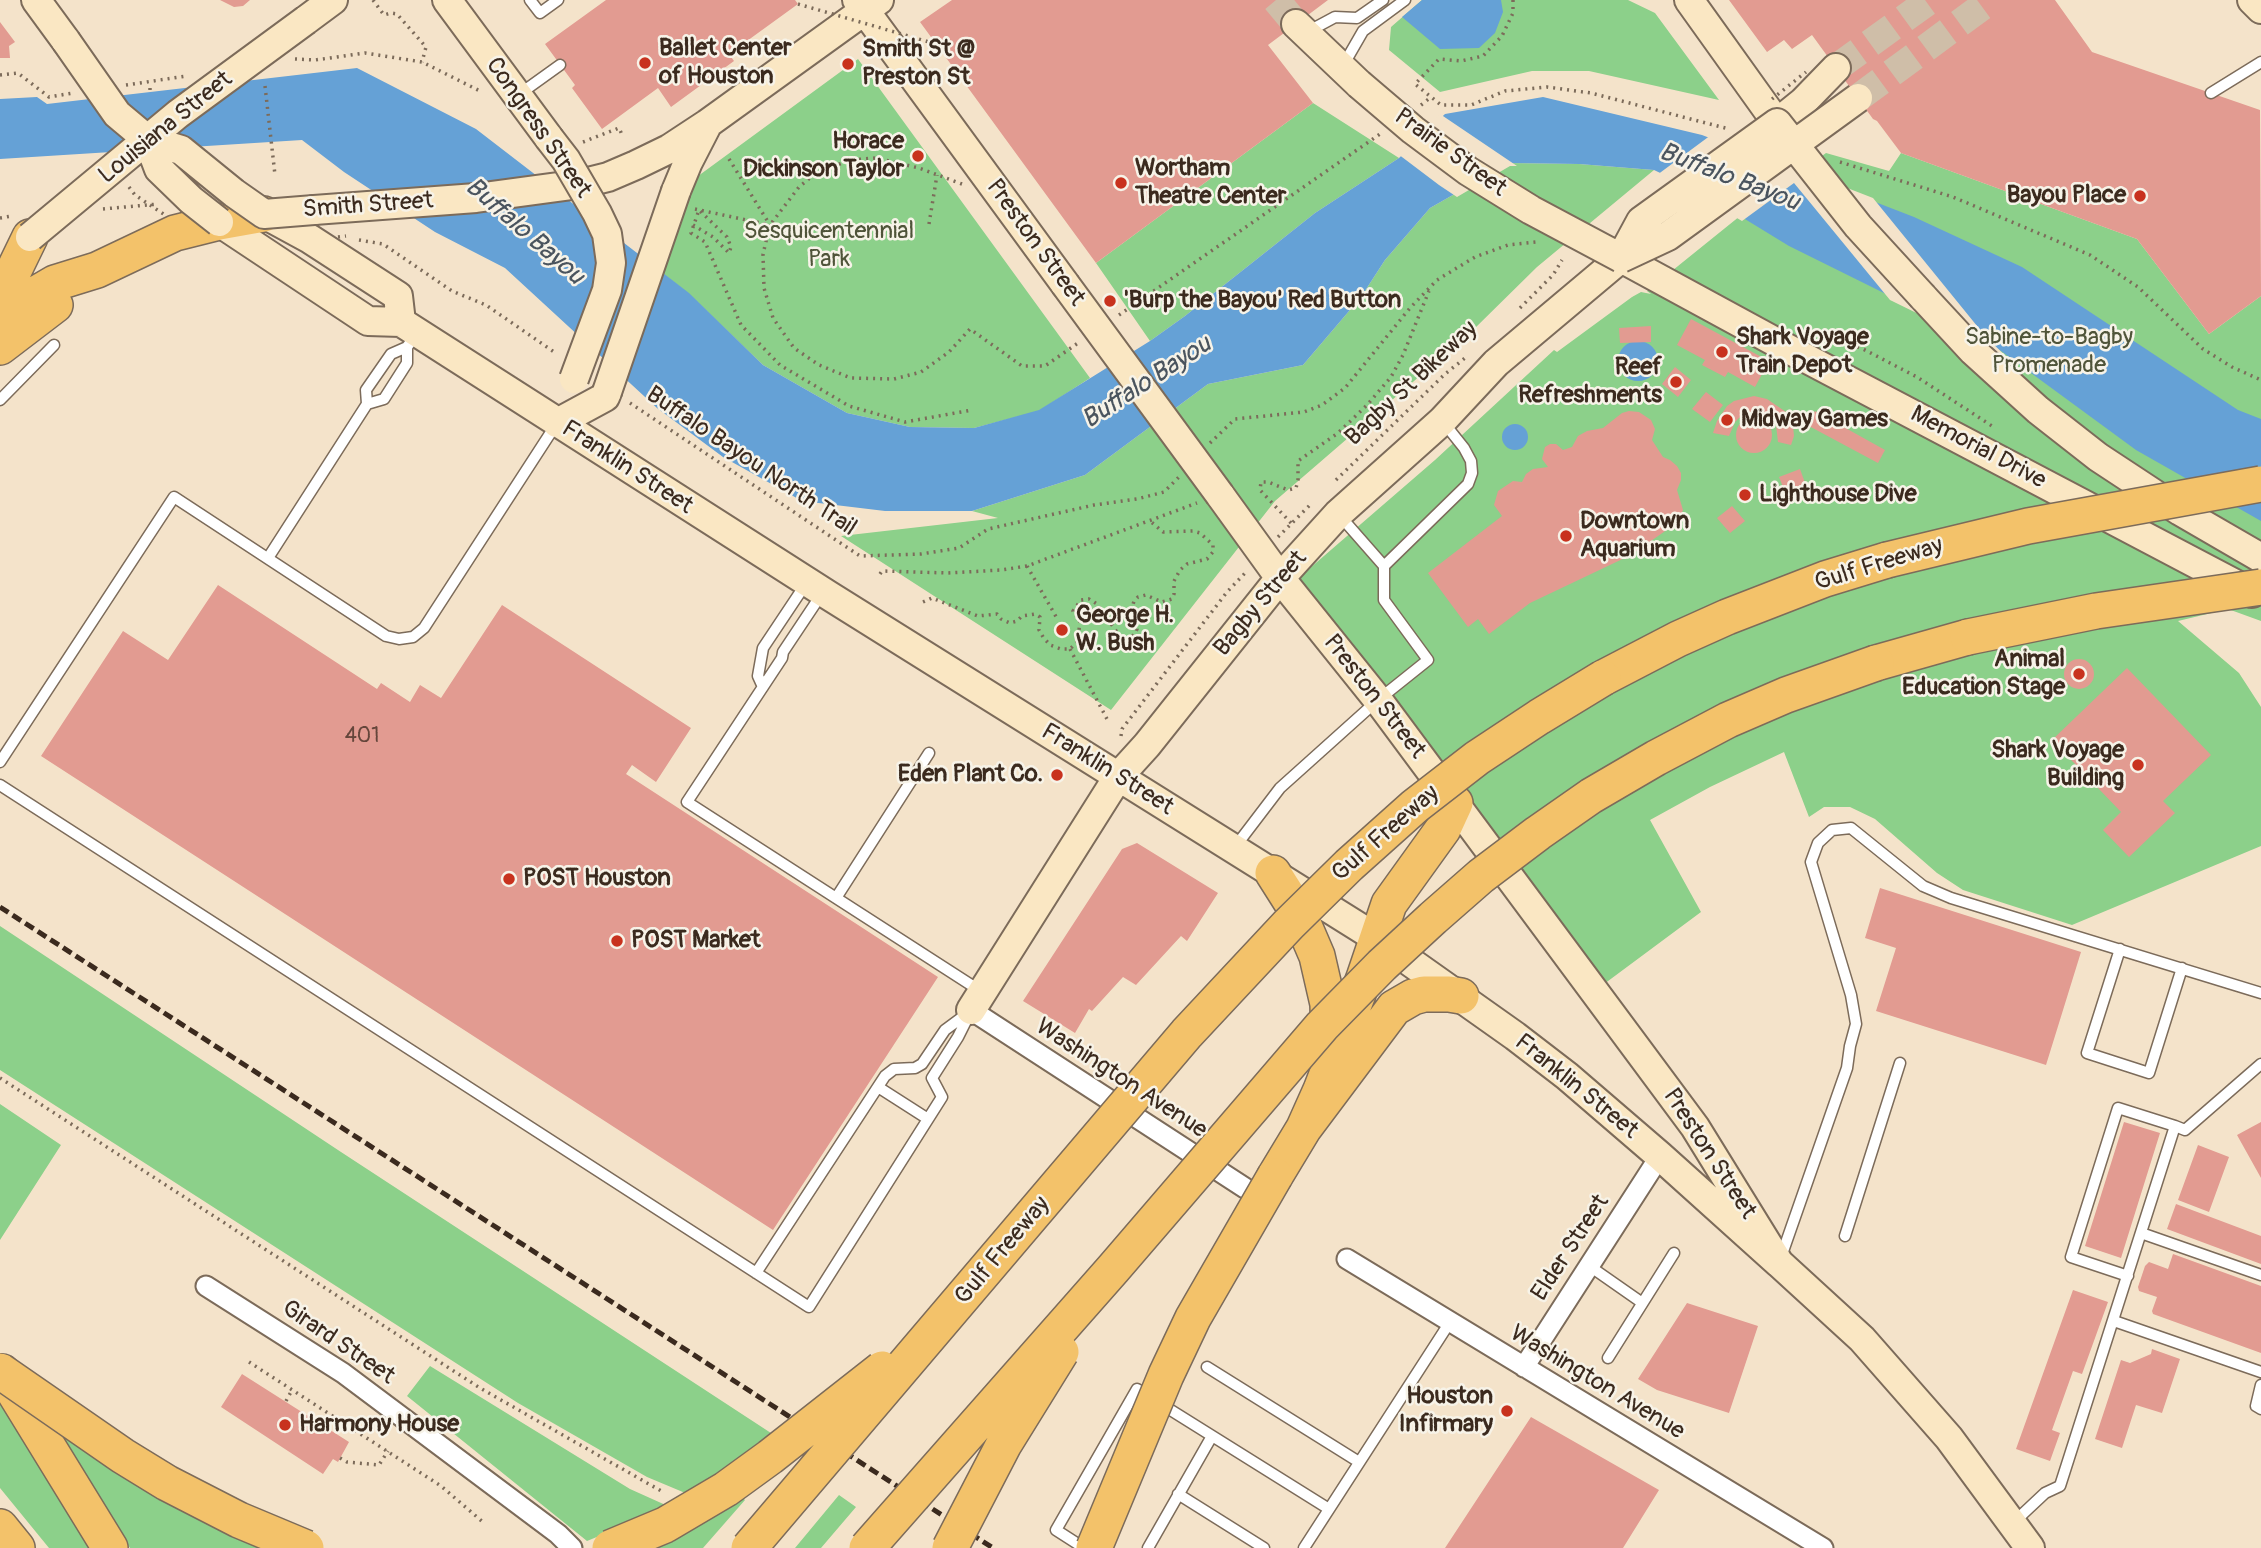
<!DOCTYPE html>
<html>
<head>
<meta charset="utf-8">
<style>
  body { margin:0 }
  canvas { display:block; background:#f4e3ca }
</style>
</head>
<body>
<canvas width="2261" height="1548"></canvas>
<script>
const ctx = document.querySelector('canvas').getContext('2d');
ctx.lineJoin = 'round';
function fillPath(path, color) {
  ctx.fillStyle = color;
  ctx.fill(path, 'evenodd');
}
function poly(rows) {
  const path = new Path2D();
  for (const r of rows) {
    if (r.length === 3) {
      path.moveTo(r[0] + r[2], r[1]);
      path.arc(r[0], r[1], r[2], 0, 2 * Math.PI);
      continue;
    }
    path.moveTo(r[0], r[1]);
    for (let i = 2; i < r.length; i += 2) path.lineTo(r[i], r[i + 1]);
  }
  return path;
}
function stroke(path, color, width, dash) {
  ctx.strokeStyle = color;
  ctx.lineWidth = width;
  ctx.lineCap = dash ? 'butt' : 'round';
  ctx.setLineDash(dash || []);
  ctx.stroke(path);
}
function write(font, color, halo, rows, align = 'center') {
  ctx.font = font + ' Pangolin,sans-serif';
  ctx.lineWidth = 5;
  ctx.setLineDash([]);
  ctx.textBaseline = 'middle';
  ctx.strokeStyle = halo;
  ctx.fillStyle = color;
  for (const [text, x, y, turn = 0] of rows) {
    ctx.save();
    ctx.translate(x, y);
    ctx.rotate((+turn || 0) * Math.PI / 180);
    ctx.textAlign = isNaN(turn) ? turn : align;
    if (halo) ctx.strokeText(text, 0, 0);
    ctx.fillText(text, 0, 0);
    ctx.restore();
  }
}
fillPath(poly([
  [1422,0,1628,0,1655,13,1719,100,1589,71,1532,71,1440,92,1389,50,1391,27],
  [858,59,1090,378,1039,411,974,428,910,427,847,413,763,365,689,294,656,268,694,179],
  [1313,103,1399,158,1315,213,1185,316,1150,341,1096,263],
  [1826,153,1889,171,1901,153,2137,239,2209,334,2261,296,2261,621,2228,609,2178,621,2239,673,2261,707,2261,846,2072,925,1963,890,1937,873,1875,819,1850,807,1824,807,1809,817,1784,752,1710,787,1650,820,1701,912,1600,987,1295,581,1435,460,1554,350,1557,352,1632,297,1641,292,1651,294,1647,291,1740,216],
  [1509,163,1579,164,1654,170,1537,267,1472,331,1275,501,1111,710,841,536,998,518,972,511,1085,475,1208,384,1303,365,1361,297,1385,260,1430,208],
  [0,926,341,1152,774,1435,690,1495,647,1477,518,1403,0,1070],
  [0,1104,61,1145,0,1240],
  [430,1366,630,1489,670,1507,587,1541,407,1396],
  [0,1401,91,1548,49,1548,0,1488],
  [54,1425,272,1548,130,1548],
  [739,1494,745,1500,703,1548,641,1548],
  [839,1495,856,1507,821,1548,795,1548]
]), '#8cd08a');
fillPath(poly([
  [1422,0,1501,0,1503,12,1495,33,1479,48,1440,49,1402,17],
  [357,68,476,129,689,293,763,365,847,413,910,427,974,428,1039,410,1150,341,1185,316,1315,213,1399,158,1445,114,1543,97,1702,135,1914,217,2022,267,2238,410,2261,419,2261,521,2136,450,2001,351,1789,246,1704,194,1654,170,1579,164,1509,163,1430,208,1385,260,1361,297,1303,365,1208,384,1085,475,972,511,885,511,802,501,723,457,657,408,505,268,435,232,344,172,302,140,0,159,0,99,37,97,47,104],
  [1638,361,20],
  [1515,437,13]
]), '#65a1d6');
fillPath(poly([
  [1440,114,1517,166,1510,166,1457,197,1439,185,1398,154],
  [1711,135,1873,198,1986,337,2018,368,2000,354,1890,300,1794,183,1742,221,1703,198,1657,175]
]), '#f4e3ca');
fillPath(poly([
  [220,0,250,0,243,6,234,7],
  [606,0,795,0,798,4,729,54,734,61,671,107,658,88,602,129,572,88,575,85,545,44],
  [952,0,1328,0,1268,45,1313,103,1096,263,920,22],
  [1729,0,2055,0,2092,52,2260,110,2261,296,2209,334,2137,239,1901,153,1877,121,1873,119,1812,35,1792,49,1784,40,1767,52],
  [0,22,15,42,9,46,10,58,0,58],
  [1691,319,1769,361,1755,387,1728,372,1725,377,1702,365,1705,360,1677,345],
  [1651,326,1651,342,1620,343,1619,328],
  [1675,367,1691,380,1678,397,1662,384],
  [1706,392,1723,405,1710,422,1692,409],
  [1754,396,1767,399,1786,412,1793,426,1794,436,1791,445,1778,442,1776,425,1766,414,1758,412,1748,412,1741,416,1735,422,1729,436,1713,433,1717,421,1727,406,1734,401],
  [1629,411,1639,412,1651,420,1655,429,1652,440,1663,457,1670,460,1677,466,1681,473,1681,480,1677,490,1683,510,1678,522,1631,555,1530,603,1489,634,1478,619,1468,627,1428,573,1502,516,1494,505,1498,491,1513,481,1522,482,1526,474,1533,469,1548,467,1542,459,1545,447,1550,444,1556,444,1563,450,1572,447,1578,436,1587,431,1603,428,1622,413],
  [1815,411,1885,450,1878,463,1807,425],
  [1754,435,18],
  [1800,469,1809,494,1789,502,1779,477],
  [1745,495,5.5],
  [1732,506,1745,521,1730,533,1717,518],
  [218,585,377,689,381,683,410,702,420,685,441,698,502,605,691,728,656,782,632,765,626,774,938,977,773,1230,41,756,123,631,168,660],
  [2079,674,15],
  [2127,668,2211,755,2163,801,2175,813,2129,857,2103,830,2121,812,2052,740],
  [1137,843,1218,893,1187,941,1181,936,1136,985,1123,977,1092,1011,1089,1009,1075,1033,1023,1001,1122,849],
  [1880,888,2081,952,2046,1065,1876,1011,1896,948,1865,938],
  [2124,1122,2160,1133,2121,1258,2085,1246],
  [2261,1122,2261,1178,2237,1135],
  [2198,1145,2229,1157,2209,1212,2178,1200],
  [2176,1204,2261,1236,2261,1264,2167,1229],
  [2173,1254,2261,1286,2261,1353,2153,1314,2152,1311,2157,1297,2139,1291,2138,1287,2145,1266,2149,1262,2168,1269],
  [2073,1290,2108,1302,2082,1374,2073,1371,2052,1430,2060,1433,2050,1461,2016,1449],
  [1687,1303,1758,1326,1729,1413,1657,1390,1638,1379],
  [2152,1349,2180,1359,2162,1413,2136,1405,2122,1448,2095,1439,2121,1360,2130,1363,2151,1354],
  [242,1374,349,1442,338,1462,333,1459,323,1474,221,1407],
  [1531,1417,1659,1490,1623,1548,1445,1548]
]), '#e29b91');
stroke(poly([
  [1276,0,1296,24],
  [1836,68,1930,0],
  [1858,98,1991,0]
]), '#cfbea8', 28, [28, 14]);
const lane = poly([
  [530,0,540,13,558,0],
  [1309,31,1335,17,1357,18,1383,0],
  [1344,64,1363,31,1405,0],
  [521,93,560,65],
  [2211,93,2261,62],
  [0,400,54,345],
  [367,404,384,399,407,363,407,347],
  [268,558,367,404,366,390,391,354,407,347,417,333],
  [1384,566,1468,484,1472,473,1471,461,1464,448,1444,423],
  [821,595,783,652,782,658,687,802,982,992],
  [763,687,758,676,763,648,805,585],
  [0,762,174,497,386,636,399,639,413,637,424,628,555,426],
  [0,785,809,1307,942,1097,932,1078,958,1037,971,1011],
  [1235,847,1280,788,1378,700,1428,660,1384,600,1384,566,1341,517],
  [836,898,929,753],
  [2120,949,2087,1053,2149,1073,2182,968],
  [878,1087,928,1119],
  [2141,1233,2261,1275],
  [1845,1236,1900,1063],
  [1781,1257,1847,1068,1850,1046,1856,1024,1851,995,1811,862,1818,843,1832,830,1851,828,1923,886,1951,898,2261,993],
  [1588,1265,1641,1302],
  [756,1273,885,1076,894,1069,915,1068,922,1064,945,1030,968,1013],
  [2128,1276,2071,1257,2118,1108,2175,1126],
  [2114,1321,2261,1372],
  [1608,1358,1674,1253],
  [1207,1367,1359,1462],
  [2261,1385,2256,1406,2261,1409],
  [1178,1494,1264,1548],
  [2013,1523,2045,1493,2060,1486,2175,1126,2185,1130,2261,1064],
  [1084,1548,1056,1530,1137,1389,1329,1509],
  [1148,1548,1212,1436],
  [1304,1548,1450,1322]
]);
const street = poly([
  [971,1010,1245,1188],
  [1347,1259,1823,1548],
  [206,1286,343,1373,558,1534,572,1548],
  [1524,1367,1660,1156]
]);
const secondary = poly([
  [36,0,66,41],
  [447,0,549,138],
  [857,0,1065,284],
  [1689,0,1777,123,1803,102,1836,68],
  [2252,0,2261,9],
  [306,20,333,0],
  [1296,24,1359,84],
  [676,191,688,162,706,127],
  [314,210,476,198,580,184,608,177,636,165,669,149,707,124,879,0],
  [264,214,310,239,398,296,401,322],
  [219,222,368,321,401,322,828,595,1378,939,1515,1036,1567,1076,1660,1156,1779,1263],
  [1923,297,1973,351,2038,410,2098,457,2180,511,2261,558],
  [557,423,605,397,607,392],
  [1220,495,1280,578,1378,700,1695,1127,1779,1263,1862,1339,1949,1438,2030,1548],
  [971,1010,1118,777,1147,745,1280,578,1338,514,1442,421,1496,363,1621,258,1794,352,2252,593]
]);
const highway = poly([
  [0,283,14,270,30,237],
  [0,315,55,283,97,270,175,233,219,222,264,214],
  [0,347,55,305],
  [1876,663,1968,637],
  [1603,678,1678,639,1727,617,1825,579,1887,560],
  [1273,873,1299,914,1317,956,1328,1004,1329,1042],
  [1304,1128,1321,1090,1364,978,1389,904,1443,829,1455,803],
  [1275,1176,1304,1128,1394,1008,1413,997,1424,994,1449,994,1461,996],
  [2,1372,110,1548],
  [0,1527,17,1548]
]);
stroke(lane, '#7c6b5a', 13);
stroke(street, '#7c6b5a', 23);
stroke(secondary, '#7c6b5a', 32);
stroke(highway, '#7c6b5a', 38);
stroke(poly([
  [373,0,384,15,391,13,397,14,426,47,422,62],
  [1513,0,1513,13,1502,36,1483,56,1461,61,1439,59,1415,84,1441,105,1471,105,1505,91,1547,87,1591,93,1729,129],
  [295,59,315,60,365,53,422,62,482,92],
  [0,75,18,73,49,97,73,93],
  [126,85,187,76],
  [265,86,275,175],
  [150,88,150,93],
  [1421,105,1430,98],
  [583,142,619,128,623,137],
  [729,159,770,225],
  [1840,162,1953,197,2090,255,2138,287,2203,349,2232,367,2261,380],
  [962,184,919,168,876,158,850,160,816,173,799,187,770,225,763,254,764,288,773,318,794,348,819,365,851,378,894,379,921,372,949,352,970,329,1022,366,1045,366,1078,343],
  [103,209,158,204],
  [695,209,770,225],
  [0,218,12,216],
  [929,224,937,175],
  [693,225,713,237,729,253,731,247,727,237,699,210,691,233,705,242,741,325,780,365,849,406,905,422,972,410],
  [359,240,383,244,452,291,486,305,557,354],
  [1520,308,1553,275,1562,260],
  [1119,315,1380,134],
  [1830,341,1849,344,1863,349,1917,377,1992,426],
  [630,403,860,556,921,554,959,548,988,529,1094,505,1137,499,1164,492,1179,477],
  [1210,443,1235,419,1304,412,1322,405,1345,388,1410,308,1437,280,1475,257,1508,245,1536,242],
  [1336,480,1445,374,1465,358],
  [1291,523,1260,490,1261,482,1268,482,1288,490,1296,488,1298,480,1298,461,1338,433,1367,405,1391,377,1403,355,1429,291],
  [1278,537,1310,505],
  [1027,566,1058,620],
  [880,574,882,571,948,573,1001,570,1027,566,1197,503],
  [923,602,932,598,978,616,997,614,1001,619,1010,623,1017,621,1022,616,1035,614,1040,617,1039,630,1043,637,1050,645,1061,649,1070,649,1078,641,1080,620,1073,611,1081,600,1089,599,1097,604,1119,635,1124,638,1130,638,1135,634,1137,629,1132,608,1134,601,1138,597,1146,595,1162,602,1172,599,1174,594,1174,581,1180,570,1187,564,1207,559,1213,552,1213,545,1200,533,1193,531,1163,532,1150,521],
  [1070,649,1107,719],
  [1121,736,1122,729,1227,592,1247,571],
  [0,1078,480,1388,663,1492],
  [249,1362,441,1486,484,1523],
  [286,1401,292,1390],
  [340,1458,347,1462,379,1465,388,1451]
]), '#7c6b5a', 3.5, [2, 5]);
stroke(lane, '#fff', 10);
stroke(street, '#fff', 19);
stroke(secondary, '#fae7c3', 28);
stroke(highway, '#f3c26a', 35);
stroke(poly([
  [0,907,993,1548]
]), '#3b2a1e', 5, [10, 5]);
const secondaryBridge = poly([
  [66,41,117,114,148,140,181,150,234,193,264,214,314,210],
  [1359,84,1413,130,1468,171,1531,210,1621,258],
  [549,138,566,160,597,213,607,234,611,263,607,290,574,379],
  [148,140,159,169,191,200,219,222],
  [30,237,178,114,306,20],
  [1621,258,1641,221,1777,123,1858,226,1923,297],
  [1621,258,1668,236,1858,98],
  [1065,284,1220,495],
  [607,392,676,191]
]);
const highwayBridge = poly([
  [1887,560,2028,526,2261,484],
  [1968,637,2096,611,2261,587],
  [0,1371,123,1456,167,1483,239,1520,306,1548],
  [610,1548,665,1525,726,1489,770,1457,882,1369],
  [749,1548,1187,1033,1288,925,1349,865,1415,806,1477,758,1539,717,1603,678],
  [867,1548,1113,1269,1322,1026,1382,965,1433,918,1481,876,1538,833,1591,796,1656,758,1728,720,1786,695,1876,663],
  [950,1548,1004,1444,1061,1352],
  [1094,1548,1166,1375,1193,1318,1275,1176]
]);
stroke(secondaryBridge, '#7c6b5a', 32, []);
stroke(highwayBridge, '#7c6b5a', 38, []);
stroke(poly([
  [798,4,936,44],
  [1772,99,1806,72],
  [129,187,135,195,165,215],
  [338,237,346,236]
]), '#7c6b5a', 3.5, [2, 5]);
stroke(secondaryBridge, '#fae7c3', 28);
stroke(highwayBridge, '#f3c26a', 35);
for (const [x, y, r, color] of [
  [645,63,7,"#c8321e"],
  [848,64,7,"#c8321e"],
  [918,156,7,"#c8321e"],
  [1121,183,7,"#c8321e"],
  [2140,196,7,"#c8321e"],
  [1110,301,7,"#c8321e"],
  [1722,352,7,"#c8321e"],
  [1676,382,7,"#c8321e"],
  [1727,420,7,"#c8321e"],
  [1745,495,7,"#c8321e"],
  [1566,536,7,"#c8321e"],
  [1062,630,7,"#c8321e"],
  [2079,674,7,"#c8321e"],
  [2138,765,7,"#c8321e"],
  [1057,775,7,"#c8321e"],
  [509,879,7,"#c8321e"],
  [617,941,7,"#c8321e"],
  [1507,1411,7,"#c8321e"],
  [285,1425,7,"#c8321e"]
]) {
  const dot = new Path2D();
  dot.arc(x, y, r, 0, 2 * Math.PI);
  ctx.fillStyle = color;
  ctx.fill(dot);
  stroke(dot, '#f7f3e8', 2.5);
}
write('21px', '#65463b', null, [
  ["401",362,737]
]);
write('bold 24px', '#3b2a1e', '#f7f3e8', [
  ["Ballet Center",659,49],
  ["of Houston",659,77],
  ["Smith St @",862,50],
  ["Preston St",862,78],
  ["Horace",904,142,"right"],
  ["Dickinson Taylor",904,170,"right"],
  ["Wortham",1135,169],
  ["Theatre Center",1135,197],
  ["Bayou Place",2126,196,"right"],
  ["'Burp the Bayou' Red Button",1124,301],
  ["Shark Voyage",1736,338],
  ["Train Depot",1736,366],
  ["Reef",1662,368,"right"],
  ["Refreshments",1662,396,"right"],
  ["Midway Games",1741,420],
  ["Lighthouse Dive",1759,495],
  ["Downtown",1580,522],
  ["Aquarium",1580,550],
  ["George H.",1076,616],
  ["W. Bush",1076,644],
  ["Animal",2065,660,"right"],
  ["Education Stage",2065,688,"right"],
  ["Shark Voyage",2124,751,"right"],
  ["Building",2124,779,"right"],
  ["Eden Plant Co.",1043,775,"right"],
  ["POST Houston",523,879],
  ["POST Market",631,941],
  ["Houston",1493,1397,"right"],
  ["Infirmary",1493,1425,"right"],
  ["Harmony House",299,1425]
], 'left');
write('24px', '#3b2a1e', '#f7f3e8', [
  ["Louisiana Street",166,128,-39],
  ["Congress Street",538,128,55],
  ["Prairie Street",1450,153,36],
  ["Smith Street",368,206,-4],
  ["Preston Street",1035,243,54],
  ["Bagby St Bikeway",1412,384,-43],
  ["Memorial Drive",1978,448,28],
  ["Buffalo Bayou North Trail",751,462,34],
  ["Franklin Street",627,468,33],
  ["Gulf Freeway",1879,565,-17],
  ["Bagby Street",1261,604,-50],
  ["Preston Street",1374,697,52],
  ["Franklin Street",1107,770,32],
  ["Gulf Freeway",1386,834,-41],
  ["Washington Avenue",1121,1079,33],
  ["Franklin Street",1576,1087,39],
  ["Preston Street",1709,1154,57],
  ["Elder Street",1571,1248,-57],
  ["Gulf Freeway",1003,1251,-50],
  ["Girard Street",338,1343,34],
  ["Washington Avenue",1597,1383,31]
]);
write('24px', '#4f5439', '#f7f3e8', [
  ["Sesquicentennial",829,232],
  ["Park",829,260],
  ["Sabine-to-Bagby",2049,338],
  ["Promenade",2049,366]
]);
write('italic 26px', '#4a545e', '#f7f3e8', [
  ["Buffalo Bayou",1729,178,21],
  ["Buffalo Bayou",524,232,41],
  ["Buffalo Bayou",1147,383,-33]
]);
</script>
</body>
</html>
